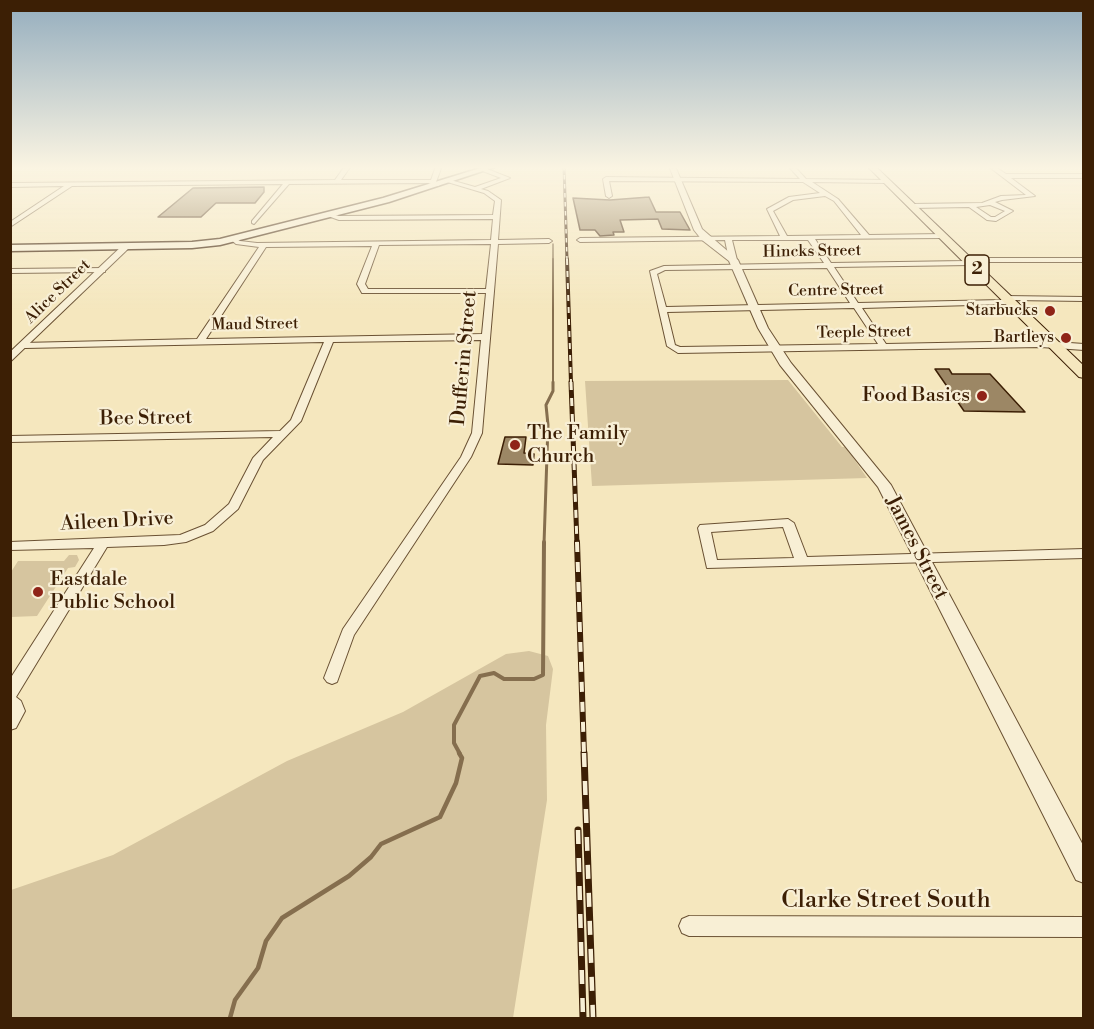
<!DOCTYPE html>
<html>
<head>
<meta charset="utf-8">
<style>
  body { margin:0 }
  #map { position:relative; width:1094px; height:1029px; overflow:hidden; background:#f5e7be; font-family:"Libre Bodoni",serif }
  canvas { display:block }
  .frame { position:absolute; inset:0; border:12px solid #3c1f05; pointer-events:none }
</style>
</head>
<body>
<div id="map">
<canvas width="1094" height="1029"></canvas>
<div class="frame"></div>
</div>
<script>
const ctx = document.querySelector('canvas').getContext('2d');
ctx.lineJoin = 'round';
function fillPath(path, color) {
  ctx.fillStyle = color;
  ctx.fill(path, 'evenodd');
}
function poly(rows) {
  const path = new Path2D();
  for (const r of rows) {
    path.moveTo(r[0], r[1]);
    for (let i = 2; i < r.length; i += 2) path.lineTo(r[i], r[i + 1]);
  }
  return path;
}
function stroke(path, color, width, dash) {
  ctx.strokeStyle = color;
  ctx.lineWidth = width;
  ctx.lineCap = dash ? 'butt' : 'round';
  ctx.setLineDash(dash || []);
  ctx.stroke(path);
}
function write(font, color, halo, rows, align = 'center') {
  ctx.font = font + ' "Libre Bodoni",serif';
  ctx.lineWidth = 4.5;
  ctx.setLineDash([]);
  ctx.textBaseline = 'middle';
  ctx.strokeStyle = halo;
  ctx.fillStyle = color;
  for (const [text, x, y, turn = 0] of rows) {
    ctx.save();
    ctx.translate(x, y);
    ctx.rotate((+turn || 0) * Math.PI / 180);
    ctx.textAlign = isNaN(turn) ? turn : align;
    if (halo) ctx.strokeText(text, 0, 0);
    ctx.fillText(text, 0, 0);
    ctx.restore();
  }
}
fillPath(poly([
  [788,380,842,447,846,447,867,478,592,486,585,381],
  [69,555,77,555,79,560,75,567,68,568,37,616,11,617,11,572,18,561,64,561],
  [529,651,548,656,553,669,546,725,547,800,513,1018,11,1018,11,890,113,855,287,761,403,712,506,654]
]), '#d6c59f');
stroke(poly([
  [553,244,553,260]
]), '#856e4e', 1.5);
stroke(poly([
  [553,259,553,383]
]), '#856e4e', 2);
stroke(poly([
  [544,544,548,425,546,405,553,391,553,382]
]), '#856e4e', 3);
stroke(poly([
  [460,754,454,743,454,725,480,676,494,673,504,679,534,679,543,675,544,542]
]), '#856e4e', 4);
stroke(poly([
  [230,1018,235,1000,258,968,266,941,282,918,349,876,371,857,381,844,440,817,456,783,462,758,459,753]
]), '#856e4e', 4.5);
const building = poly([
  [264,187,264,192,255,203,216,203,201,217,158,217,193,188,264,187],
  [649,197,656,212,680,212,690,230,662,229,658,219,620,220,624,232,613,232,614,235,600,236,595,230,580,230,573,198,610,200,649,197],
  [935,369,949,369,952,374,990,374,1025,412,964,411,935,369],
  [505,437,526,437,524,453,534,454,533,465,498,464,505,437]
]);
fillPath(building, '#9c8765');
stroke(building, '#3c1f05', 1.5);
const minor = poly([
  [345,166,351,166,341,180,431,180,436,166,442,166,436,182,441,184,438,186,428,183,289,184,254,224,252,223,252,221,283,184,72,186,10,227,10,222,64,186,10,187,10,183,335,180,345,166],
  [788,166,794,166,806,179,888,180,886,183,812,182,838,199,869,235,943,234,946,236,943,238,815,239,831,263,965,261,968,258,1084,258,1084,262,974,262,971,265,834,267,858,303,1002,300,1001,298,1005,296,1084,297,1084,301,1012,300,1012,304,1009,304,862,308,886,344,1041,341,1084,344,1084,350,1041,347,678,353,667,346,650,271,664,266,824,263,808,240,732,240,737,260,733,262,729,260,725,240,580,242,577,240,580,238,780,236,767,209,789,197,820,193,803,182,609,181,612,196,609,198,606,196,603,179,606,177,800,179,788,166],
  [825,196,834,201,861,235,787,236,773,211,793,200,825,196],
  [827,268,850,303,666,307,657,274,665,270,827,268],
  [854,308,878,344,680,347,675,345,667,312,854,308],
  [988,166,994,166,1006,174,1084,174,1084,178,1011,178,1035,196,1002,200,995,202,1013,211,996,221,987,220,969,207,912,208,909,206,912,204,982,203,1001,196,1026,195,988,166],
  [990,205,1005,211,995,217,991,217,976,207,990,205],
  [482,167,510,178,481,189,488,191,501,200,498,240,549,239,552,241,549,243,498,244,482,433,471,457,354,635,337,682,332,684,327,682,324,678,343,629,461,457,472,433,481,340,333,342,301,421,263,460,238,509,213,531,186,542,164,545,107,547,16,697,21,701,25,711,16,728,10,730,10,679,94,548,10,550,10,542,180,535,205,525,229,504,253,458,273,437,10,442,10,436,280,431,291,420,324,342,25,348,22,347,22,343,197,339,259,247,236,244,230,239,233,237,240,241,257,243,491,240,493,219,339,220,325,215,328,213,339,216,493,215,495,201,484,193,444,181,447,179,475,187,501,178,480,170,482,167],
  [491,244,486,289,368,289,365,284,379,245,491,244],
  [372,246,357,284,362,293,486,293,482,334,206,339,266,247,372,246],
  [105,268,105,272,102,272,10,273,10,269,105,268],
  [788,519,794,523,807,557,1084,549,1084,558,707,568,698,528,700,525,788,519],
  [783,527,794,558,717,560,711,532,783,527],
  [689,916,1084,917,1084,937,689,936,682,933,679,926,682,919,689,916]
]);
const tertiary = poly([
  [669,166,675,166,702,229,738,260,768,328,791,363,891,485,1084,847,1084,883,1076,880,878,487,780,365,758,328,729,261,702,240,694,230,669,166],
  [124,244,131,246,10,362,10,352,124,244]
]);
const secondary = poly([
  [487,166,498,166,389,202,220,245,192,248,10,251,10,245,192,242,220,239,383,198,487,166]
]);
const primary = poly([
  [867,166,875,166,1084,366,1084,378,1079,377,867,166]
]);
stroke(minor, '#6a5133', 2);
stroke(tertiary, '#6a5133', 2);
stroke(secondary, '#3c1f05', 3);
stroke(primary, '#3c1f05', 2);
fillPath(minor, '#f8efd5');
fillPath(tertiary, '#f8efd5');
fillPath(secondary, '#f8efd5');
fillPath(primary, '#f5e7be');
const railFar4 = poly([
  [564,166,567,260]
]);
const railFar3 = poly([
  [567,259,571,383]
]);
const railFar2 = poly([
  [571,382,577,544]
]);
const railFar1 = poly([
  [577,542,584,754]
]);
const rail = poly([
  [584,753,593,1018],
  [578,830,583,1018]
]);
stroke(railFar4, '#3c1f05', 3);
stroke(railFar3, '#3c1f05', 4);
stroke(railFar2, '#3c1f05', 5);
stroke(railFar1, '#3c1f05', 6);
stroke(rail, '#3c1f05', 7);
stroke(railFar4, '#f8efd5', 1.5, [4.5]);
stroke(railFar3, '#f8efd5', 2, [6]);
stroke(railFar2, '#f8efd5', 3, [8]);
stroke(railFar1, '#f8efd5', 4, [10]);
stroke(rail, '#f8efd5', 4.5, [14]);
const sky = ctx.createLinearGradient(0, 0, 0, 310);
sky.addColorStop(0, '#94adbe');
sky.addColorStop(0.54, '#faf4e2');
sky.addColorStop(1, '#faf4e200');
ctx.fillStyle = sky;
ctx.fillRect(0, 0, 1094, 310);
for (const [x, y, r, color] of [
  [1050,311,6,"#8f2418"],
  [1066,338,6,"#8f2418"],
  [982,396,6,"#8f2418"],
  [515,445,6,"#8f2418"],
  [38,592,6,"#8f2418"]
]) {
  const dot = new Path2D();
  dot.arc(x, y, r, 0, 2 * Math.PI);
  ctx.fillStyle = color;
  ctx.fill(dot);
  stroke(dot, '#f8efd5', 2);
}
write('16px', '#3c1f05', '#f8efd5', [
  ["Hincks Street",812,252,-1],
  ["Centre Street",836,291,-1],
  ["Alice Street",58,292,-44],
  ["Maud Street",255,325,-1],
  ["Teeple Street",864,333,-1]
]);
write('16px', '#3c1f05', '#f8efd5', [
  ["Starbucks",1038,311],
  ["Bartleys",1054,338]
], 'right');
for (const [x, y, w] of [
  [977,270,24]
]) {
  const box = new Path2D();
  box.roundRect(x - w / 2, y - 15, w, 30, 4.5);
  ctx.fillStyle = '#f8efd5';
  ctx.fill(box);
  stroke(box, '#3c1f05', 1.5);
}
write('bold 18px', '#3c1f05', null, [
  ["2",977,270]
]);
write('20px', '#3c1f05', '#f8efd5', [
  ["Dufferin Street",465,358,-85],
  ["Bee Street",146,419,-1],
  ["Aileen Drive",117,522,-3],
  ["James Street",916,548,63]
]);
write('20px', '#3c1f05', '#f8efd5', [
  ["Food Basics",970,396,"right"],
  ["The Family",527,434],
  ["Church",527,457],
  ["Eastdale",50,580],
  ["Public School",50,603]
], 'left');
write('24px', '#3c1f05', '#f8efd5', [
  ["Clarke Street South",886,901]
]);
</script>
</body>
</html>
